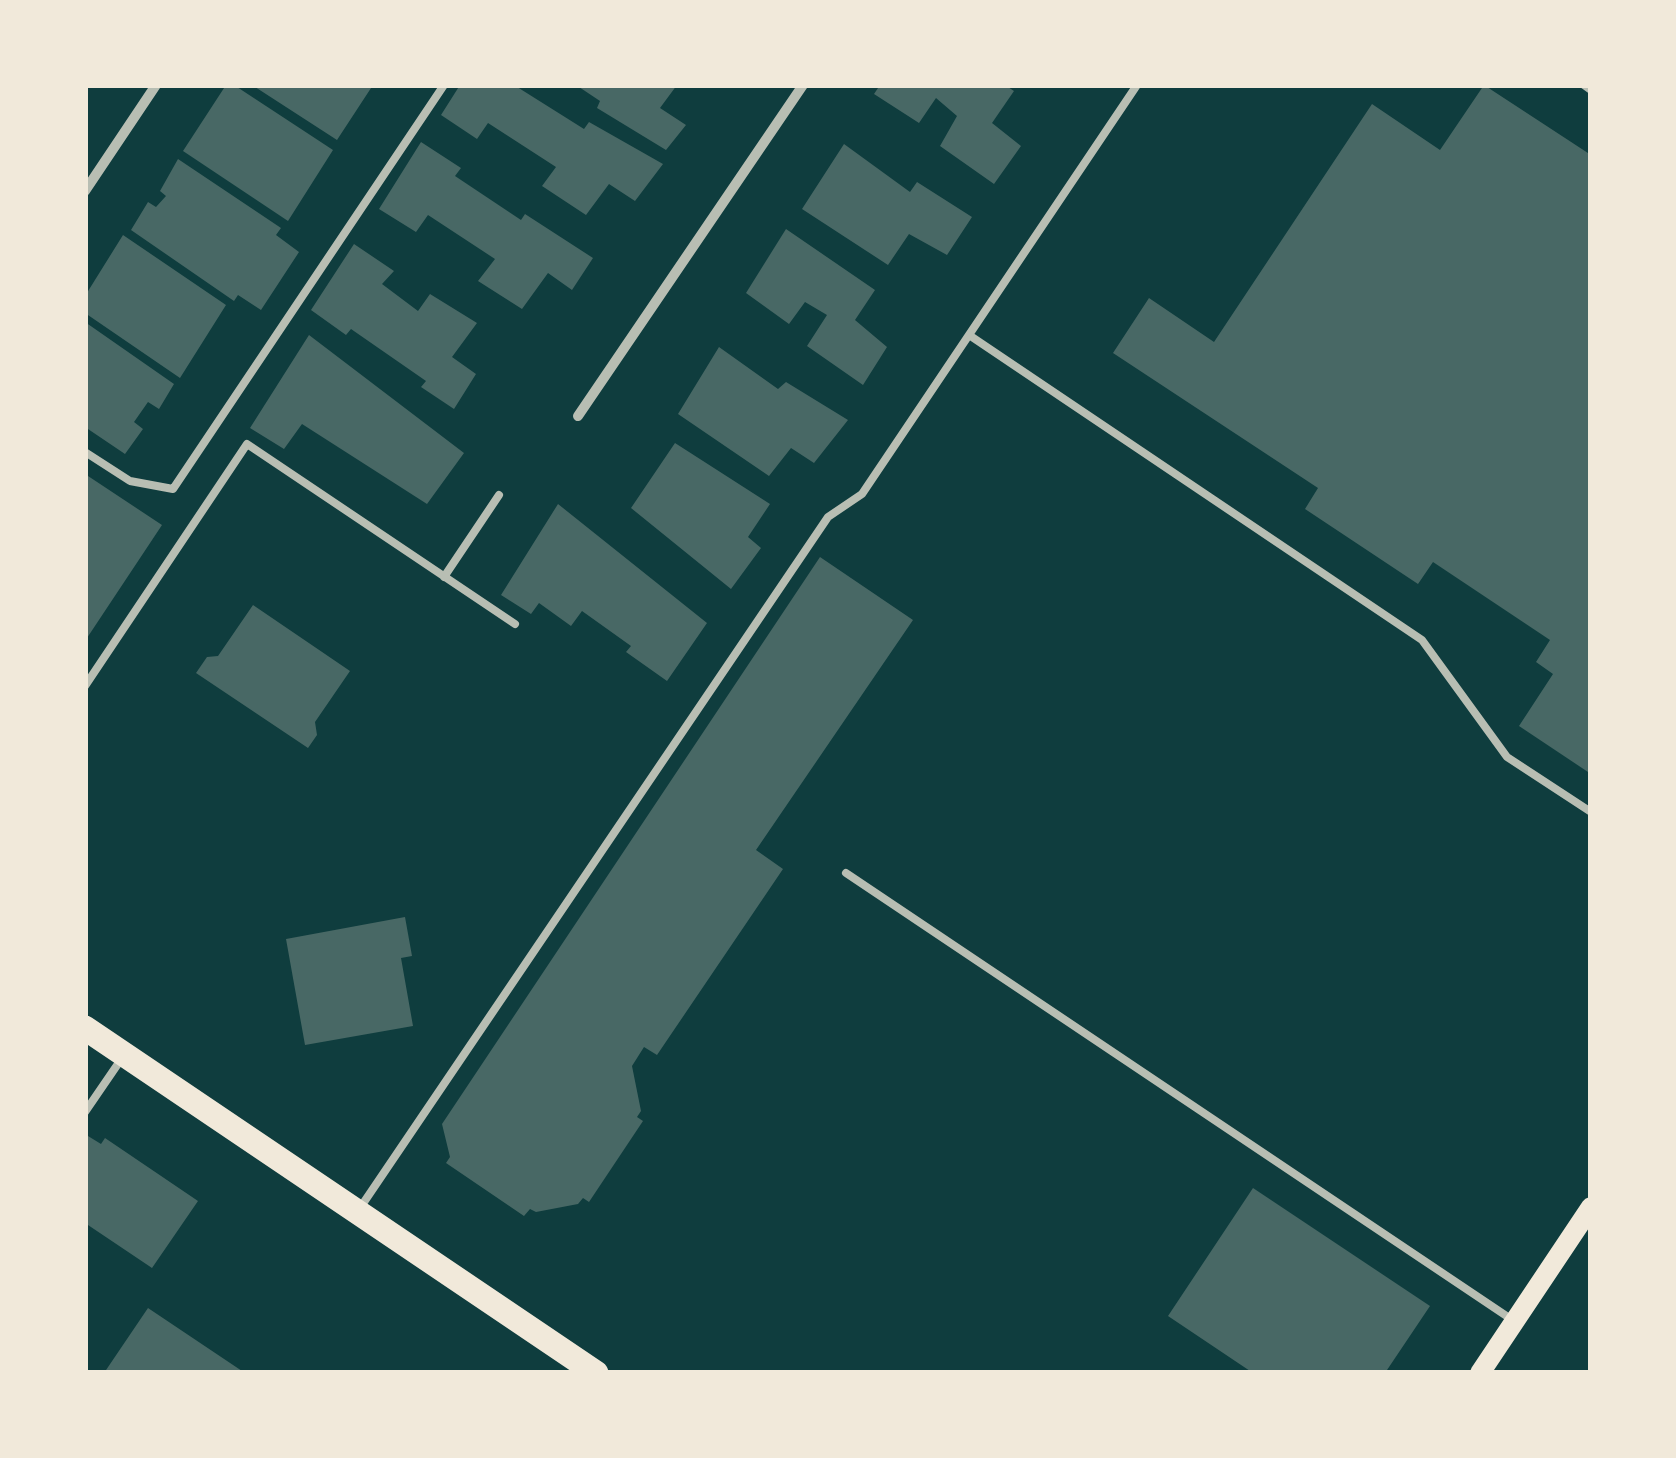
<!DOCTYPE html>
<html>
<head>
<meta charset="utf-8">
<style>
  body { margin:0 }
  #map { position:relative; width:1676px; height:1458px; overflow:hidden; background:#0f3d3e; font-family:Arial,sans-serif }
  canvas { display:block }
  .frame { position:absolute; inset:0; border:88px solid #f1e9da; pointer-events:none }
</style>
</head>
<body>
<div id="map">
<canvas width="1676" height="1458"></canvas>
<div class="frame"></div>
</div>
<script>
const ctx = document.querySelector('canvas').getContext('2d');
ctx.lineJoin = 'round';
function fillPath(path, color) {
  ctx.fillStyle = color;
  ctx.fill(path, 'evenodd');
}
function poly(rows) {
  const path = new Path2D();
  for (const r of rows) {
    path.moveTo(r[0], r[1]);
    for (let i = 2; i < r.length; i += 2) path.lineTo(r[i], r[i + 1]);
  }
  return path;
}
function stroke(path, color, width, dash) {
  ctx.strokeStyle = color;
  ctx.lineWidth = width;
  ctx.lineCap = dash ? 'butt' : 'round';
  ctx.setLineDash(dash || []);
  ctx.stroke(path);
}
fillPath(poly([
  [226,85,234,85,333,150,288,221,183,151],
  [252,85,373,85,337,140],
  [460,85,514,85,584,129,589,122,663,164,635,201,609,184,586,215,542,186,556,167,488,123,477,139,441,115],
  [576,85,677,85,660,108,686,125,666,150,597,108,600,101],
  [880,85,1005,85,1014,91,992,123,1021,146,994,184,940,146,957,116,936,98,919,123,874,94],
  [1484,85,1591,155,1591,774,1519,726,1553,674,1536,662,1550,640,1433,562,1418,584,1305,509,1318,488,1113,353,1149,298,1214,342,1372,104,1440,150],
  [421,142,461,168,455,176,521,220,525,214,593,258,572,290,548,273,522,309,478,281,495,259,428,215,416,232,379,209],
  [844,144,910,192,917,182,972,217,947,255,909,234,888,265,802,209],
  [178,159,281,228,276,235,299,252,261,310,238,295,234,301,131,230,148,202,156,207,166,196,160,191],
  [786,229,875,290,855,320,887,347,863,385,807,346,827,315,805,302,789,324,746,293],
  [123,235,226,305,180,378,85,313,85,296],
  [354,244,394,271,382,284,418,311,430,294,477,323,452,357,476,374,454,409,421,387,426,381,351,329,346,335,311,310],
  [85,322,174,384,159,409,148,402,134,422,143,429,125,454,85,427],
  [309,335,464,453,427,504,302,424,284,449,250,428],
  [719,347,778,389,786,382,848,420,814,463,791,448,769,476,678,414],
  [675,443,770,504,748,537,761,548,731,589,631,508],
  [85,474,162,525,85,641],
  [558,504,707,623,667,681,626,652,631,646,582,611,571,626,539,603,531,614,501,595],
  [820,557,913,620,756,850,783,869,657,1055,644,1047,632,1066,641,1111,637,1117,643,1121,589,1202,583,1198,578,1204,536,1212,530,1209,524,1216,446,1163,450,1157,442,1124],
  [253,605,350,671,315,722,317,735,308,748,196,673,207,657,218,656],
  [405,917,412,956,401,958,413,1026,305,1045,286,939],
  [88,1136,101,1144,105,1138,198,1201,152,1268,85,1223,85,1141],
  [1253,1188,1430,1306,1385,1373,1253,1373,1168,1316],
  [148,1308,245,1373,104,1373]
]), '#486865');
stroke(poly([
  [1584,85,1591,90],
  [969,335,1422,640,1507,757,1591,812],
  [85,452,130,481,173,489,444,85],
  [444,577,499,495],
  [85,686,247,444,515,624],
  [846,873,1511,1319],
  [85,1112,122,1058],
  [360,1208,828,517,862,494,1137,85]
]), '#b8beb3', 8);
stroke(poly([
  [85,191,156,85],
  [578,416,803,85]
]), '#b8beb3', 10);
stroke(poly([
  [1480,1373,1591,1207]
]), '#f1e9da', 20);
stroke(poly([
  [85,1028,596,1373]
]), '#f1e9da', 25);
</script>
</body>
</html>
